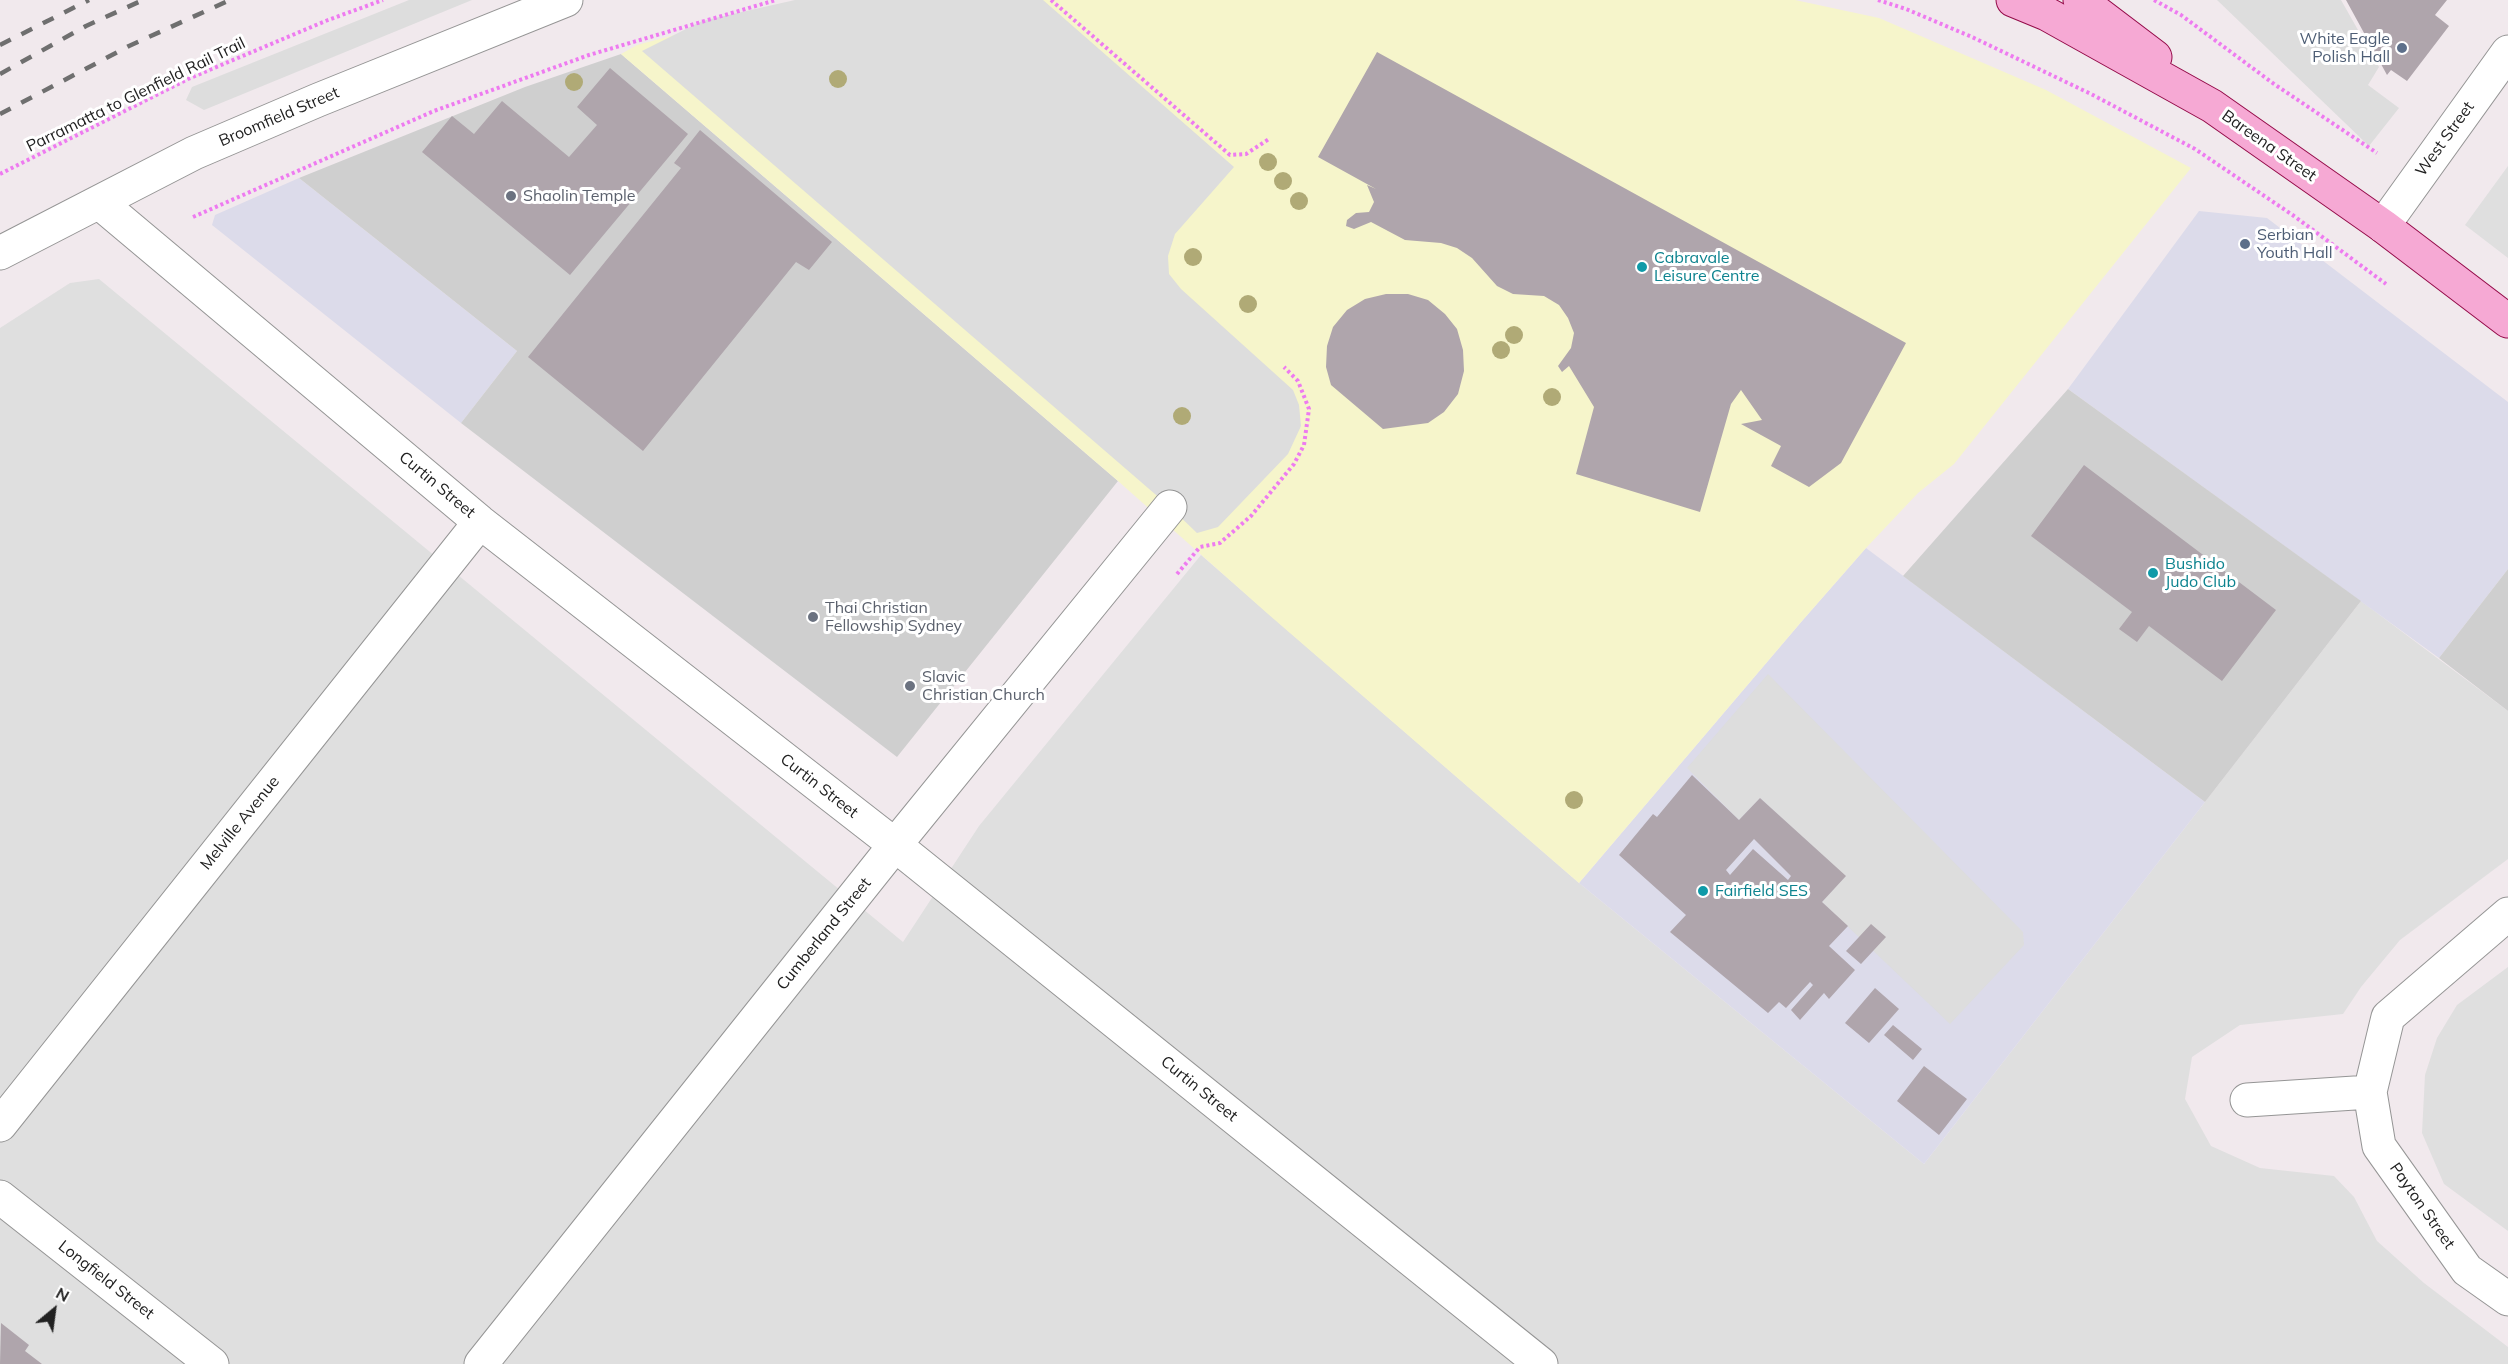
<!DOCTYPE html>
<html>
<head>
<meta charset="utf-8">
<style>
  body { margin:0 }
  #map { position:relative; width:2508px; height:1364px; overflow:hidden; background:#f1e9ed; font-family:Mulish,sans-serif }
  canvas { display:block }
  .north { position:absolute; left:24px; top:1280px; width:60px; height:60px; -webkit-text-stroke:4px #fff; paint-order:stroke; rotate:29deg; font-size:16px; font-weight:700; line-height:24px; text-align:center; color:#212121 }
  .north::after { content:''; display:block; margin:auto; width:21px; height:27px; background:#212121; clip-path:polygon(50% 0,100% 100%,50% 72%,0 100%) }
</style>
</head>
<body>
<div id="map">
<canvas width="2508" height="1364"></canvas>
<div class="north">N</div>
</div>
<script>
const ctx = document.querySelector('canvas').getContext('2d');
ctx.lineJoin = 'round';
function fillPath(path, color) {
  ctx.fillStyle = color;
  ctx.fill(path, 'evenodd');
}
function poly(rows) {
  const path = new Path2D();
  for (const r of rows) {
    path.moveTo(r[0], r[1]);
    for (let i = 2; i < r.length; i += 2) path.lineTo(r[i], r[i + 1]);
  }
  return path;
}
function stroke(path, color, width, dash) {
  ctx.strokeStyle = color;
  ctx.lineWidth = width;
  ctx.lineCap = dash ? 'butt' : 'round';
  ctx.setLineDash(dash || []);
  ctx.stroke(path);
}
function write(font, color, halo, rows, align = 'center') {
  ctx.font = font + ' Mulish,sans-serif';
  ctx.lineWidth = 6;
  ctx.setLineDash([]);
  ctx.textBaseline = 'middle';
  ctx.strokeStyle = halo;
  ctx.fillStyle = color;
  for (const [text, x, y, turn = 0] of rows) {
    ctx.save();
    ctx.translate(x, y);
    ctx.rotate((+turn || 0) * Math.PI / 180);
    ctx.textAlign = isNaN(turn) ? turn : align;
    if (halo) ctx.strokeText(text, 0, 0);
    ctx.fillText(text, 0, 0);
    ctx.restore();
  }
}
fillPath(poly([
  [2508,166,2508,258,2465,225],
  [99,279,903,942,979,826,1201,555,1579,883,1924,1164,2361,601,2508,711,2508,859,2400,940,2361,987,2343,1014,2240,1025,2192,1057,2185,1099,2211,1146,2260,1168,2334,1176,2354,1197,2377,1241,2424,1283,2508,1347,2508,1364,0,1364,0,328,70,283],
  [2508,967,2508,1231,2444,1184,2422,1133,2425,1075,2437,1038,2457,1005]
]), '#dfdfdf');
fillPath(poly([
  [299,178,517,351,461,423,212,225,215,215],
  [2199,211,2267,218,2508,402,2508,569,2439,658,2068,389],
  [1866,548,2205,802,1924,1164,1579,883,1802,621]
]), '#dcdbea');
fillPath(poly([
  [621,54,1118,481,897,757,461,423,517,351,299,178,525,87],
  [2068,389,2361,601,2205,802,1903,576],
  [2508,569,2508,711,2439,658]
]), '#cfcfcf');
fillPath(poly([
  [806,0,1795,0,1879,18,2046,90,2191,168,1954,464,1918,493,1866,548,1802,621,1579,883,1268,614,1118,481,621,54,637,45]
]), '#f6f5cb');
fillPath(poly([
  [409,0,472,0,204,110,186,100,192,87],
  [795,0,1043,0,1234,167,1175,234,1168,256,1169,274,1181,289,1293,390,1299,405,1301,426,1288,454,1218,527,1197,533,1170,507,642,51,702,21],
  [2217,0,2341,0,2379,67,2368,85,2399,108,2369,146],
  [1768,674,2023,932,2024,945,1950,1024,1822,902,1845,876,1760,798,1739,820,1687,768]
]), '#ddd');
fillPath(poly([
  [2346,0,2447,0,2435,15,2449,26,2407,81,2391,70,2387,75],
  [1377,52,1906,343,1841,463,1809,487,1771,466,1781,446,1741,424,1762,420,1741,390,1731,404,1700,512,1576,474,1594,407,1569,366,1562,372,1558,366,1571,348,1574,333,1568,318,1559,305,1544,296,1513,294,1497,286,1472,258,1457,248,1441,243,1405,240,1371,222,1354,229,1346,226,1347,220,1356,213,1369,212,1374,202,1367,185,1376,189,1318,157],
  [610,68,688,134,570,275,422,152,452,116,474,134,502,101,569,157,597,125,577,107],
  [700,130,832,242,809,270,796,262,643,451,528,357,681,168,674,163],
  [1386,294,1408,294,1428,300,1445,314,1457,329,1463,350,1464,371,1458,394,1444,412,1428,423,1383,429,1331,385,1326,367,1327,346,1333,327,1347,310,1365,299],
  [2084,465,2276,610,2222,681,2149,626,2137,642,2119,629,2132,612,2031,536],
  [1692,775,1739,820,1760,798,1846,876,1822,902,1848,926,1829,946,1855,970,1829,999,1824,993,1800,1020,1791,1010,1813,985,1810,982,1786,1008,1779,1002,1768,1013,1670,932,1686,915,1619,855,1653,814,1657,817],
  [1754,839,1791,876,1788,880,1753,849,1730,875,1726,870],
  [1871,924,1886,937,1861,964,1846,951],
  [1875,988,1899,1009,1869,1043,1845,1023],
  [1893,1025,1922,1049,1913,1060,1884,1035],
  [1924,1066,1967,1099,1939,1135,1897,1101],
  [1,1323,29,1345,25,1351,42,1364,0,1364]
]), '#afa5ac');
const minor = poly([
  [100,203,480,522,895,845,1541,1364],
  [2383,226,2508,52],
  [0,253,194,153,318,100,566,0],
  [2370,1092,2379,1146,2467,1270,2508,1299],
  [2247,1100,2370,1092,2388,1017,2508,914],
  [0,1125,480,522],
  [0,1197,212,1364],
  [481,1364,895,845,1170,507]
]);
const major = poly([
  [2013,0,2047,14,2212,106,2383,226,2508,321],
  [2080,0,2155,57]
]);
stroke(minor, '#959595', 35);
stroke(major, '#940b49', 35);
stroke(poly([
  [1051,0,1230,155,1246,154,1269,139],
  [1878,0,1906,9,1972,37,2091,94,2195,149,2294,216,2386,284],
  [2154,0,2181,15,2274,84,2377,153],
  [0,174,188,79,328,20,383,0],
  [193,217,434,111,589,55,776,0],
  [1177,574,1200,547,1220,543,1251,516,1294,464,1304,445,1309,409,1298,381,1284,367]
]), '#ee7bf0', 4, [3, 3]);
stroke(minor, '#fff', 33);
stroke(major, '#f6a9d4', 33);
stroke(poly([
  [0,45,89,0],
  [0,74,86,26,143,0],
  [0,114,129,46,230,0]
]), '#6f6f6f', 4.5, [12, 12]);
ctx.fillStyle = '#b0aa76';
for (const [x, y] of [
  [838,79],
  [574,82],
  [1268,162],
  [1283,181],
  [1299,201],
  [1193,257],
  [1248,304],
  [1514,335],
  [1501,350],
  [1552,397],
  [1182,416],
  [1574,800]
]) {
  ctx.beginPath();
  ctx.arc(x, y, 9, 0, 2 * Math.PI);
  ctx.fill();
}
for (const [x, y, r, color] of [
  [2402,48,6,"#5c6f8a"],
  [511,196,6,"#6b7280"],
  [2245,244,6,"#5c6f8a"],
  [1642,267,6,"#0f9aa8"],
  [2153,573,6,"#0f9aa8"],
  [813,617,6,"#6b7280"],
  [910,686,6,"#6b7280"],
  [1703,891,6,"#0f9aa8"]
]) {
  const dot = new Path2D();
  dot.arc(x, y, r, 0, 2 * Math.PI);
  ctx.fillStyle = color;
  ctx.fill(dot);
  stroke(dot, '#fff', 2);
}
write('16px', '#4e5e75', '#fff', [
  ["White Eagle",2390,39],
  ["Polish Hall",2390,57],
  ["Serbian",2257,235,"left"],
  ["Youth Hall",2257,253,"left"]
], 'right');
write('16px', '#212121', '#fff', [
  ["Parramatta to Glenfield Rail Trail",136,95,-26],
  ["Broomfield Street",279,117,-23],
  ["West Street",2445,139,-54],
  ["Bareena Street",2269,146,35],
  ["Curtin Street",437,485,40],
  ["Curtin Street",819,786,38],
  ["Melville Avenue",240,823,-51],
  ["Cumberland Street",824,934,-51],
  ["Curtin Street",1199,1089,39],
  ["Payton Street",2422,1206,55],
  ["Longfield Street",106,1280,38]
]);
write('16px', '#5b616d', '#fff', [
  ["Shaolin Temple",523,196],
  ["Thai Christian",825,608],
  ["Fellowship Sydney",825,626],
  ["Slavic",922,677],
  ["Christian Church",922,695]
], 'left');
write('16px', '#0d838f', '#fff', [
  ["Cabravale",1654,258],
  ["Leisure Centre",1654,276],
  ["Bushido",2165,564],
  ["Judo Club",2165,582],
  ["Fairfield SES",1715,891]
], 'left');
</script>
</body>
</html>
